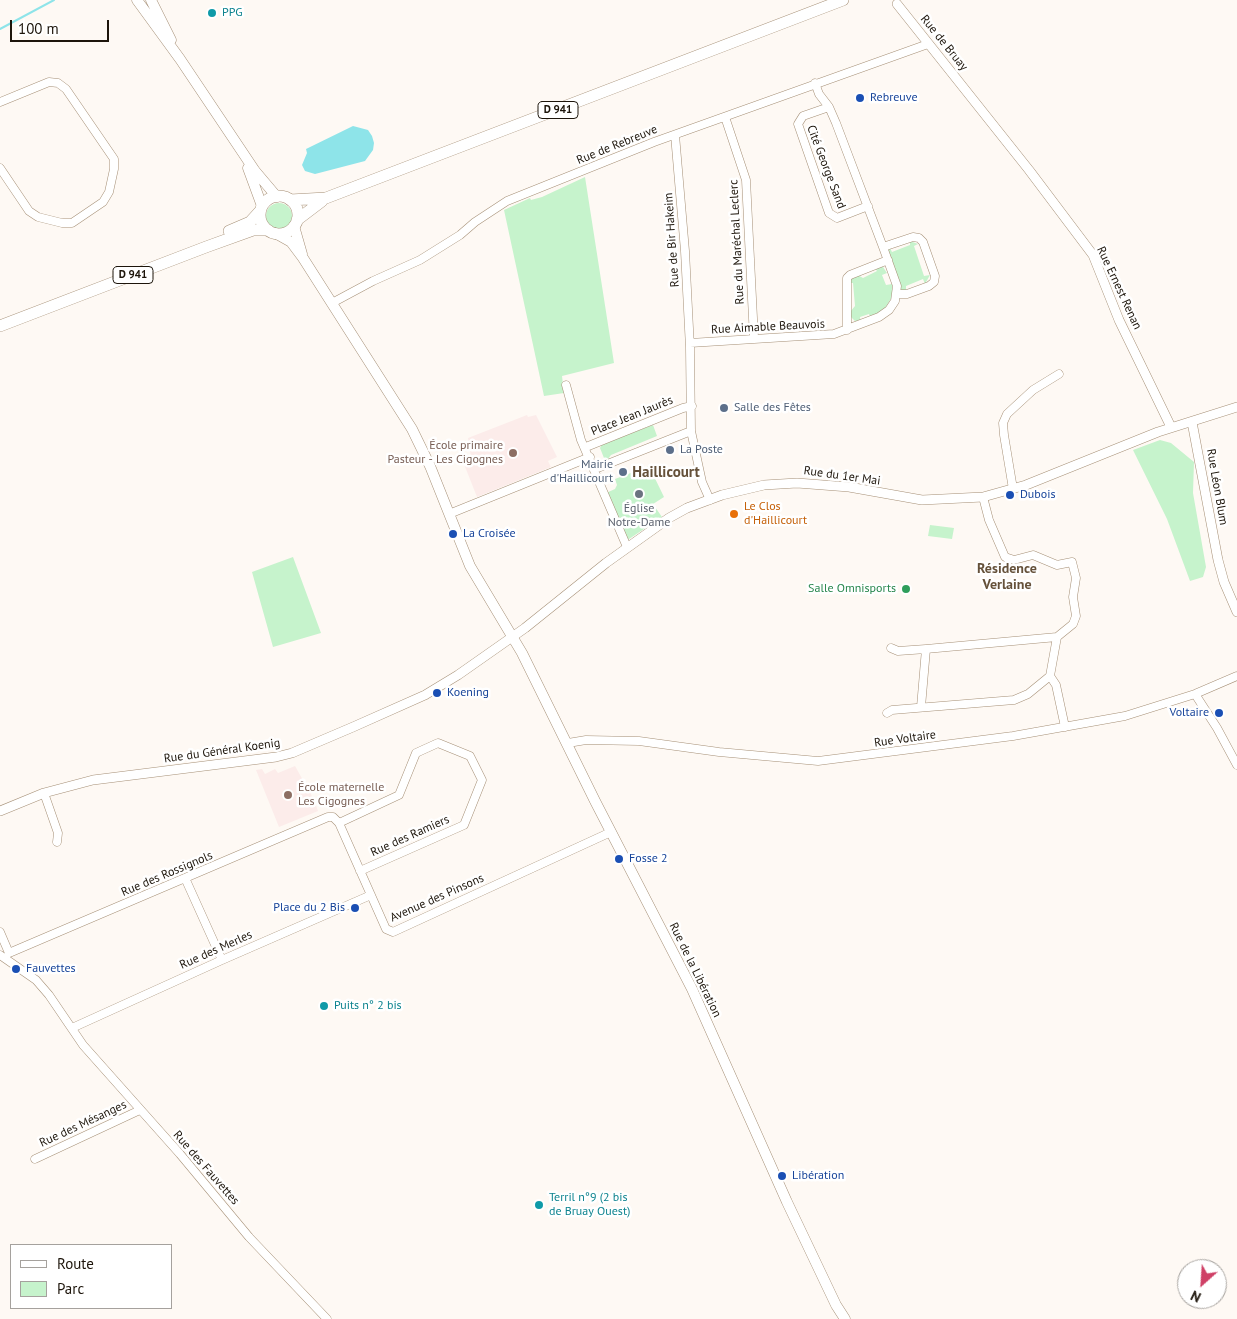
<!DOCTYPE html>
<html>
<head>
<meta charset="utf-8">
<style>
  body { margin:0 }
  #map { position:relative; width:1237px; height:1319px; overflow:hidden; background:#fef9f4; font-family:"PT Sans",sans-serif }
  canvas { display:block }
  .legend { position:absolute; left:10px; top:1244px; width:162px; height:65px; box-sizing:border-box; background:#fff; border:1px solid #a5a19d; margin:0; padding:6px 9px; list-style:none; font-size:15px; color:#1d150b }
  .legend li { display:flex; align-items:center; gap:10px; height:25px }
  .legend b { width:25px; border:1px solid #a5a19d }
  .north { position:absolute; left:1177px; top:1259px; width:50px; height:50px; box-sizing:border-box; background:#fff; border:1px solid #a5a19d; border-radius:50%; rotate:206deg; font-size:14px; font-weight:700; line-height:20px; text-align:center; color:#1d150b }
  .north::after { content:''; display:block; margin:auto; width:18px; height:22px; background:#cf4066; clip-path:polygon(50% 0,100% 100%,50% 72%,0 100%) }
  .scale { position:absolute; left:10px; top:20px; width:99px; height:22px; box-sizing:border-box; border:2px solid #1d150b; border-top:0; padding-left:6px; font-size:15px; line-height:18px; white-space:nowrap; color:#1d150b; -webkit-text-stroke:4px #fff; paint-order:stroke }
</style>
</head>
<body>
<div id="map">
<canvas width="1237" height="1319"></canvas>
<ul class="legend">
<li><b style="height:6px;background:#fff"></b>Route</li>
<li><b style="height:14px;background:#c6f3cc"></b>Parc</li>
</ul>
<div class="north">N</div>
<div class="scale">100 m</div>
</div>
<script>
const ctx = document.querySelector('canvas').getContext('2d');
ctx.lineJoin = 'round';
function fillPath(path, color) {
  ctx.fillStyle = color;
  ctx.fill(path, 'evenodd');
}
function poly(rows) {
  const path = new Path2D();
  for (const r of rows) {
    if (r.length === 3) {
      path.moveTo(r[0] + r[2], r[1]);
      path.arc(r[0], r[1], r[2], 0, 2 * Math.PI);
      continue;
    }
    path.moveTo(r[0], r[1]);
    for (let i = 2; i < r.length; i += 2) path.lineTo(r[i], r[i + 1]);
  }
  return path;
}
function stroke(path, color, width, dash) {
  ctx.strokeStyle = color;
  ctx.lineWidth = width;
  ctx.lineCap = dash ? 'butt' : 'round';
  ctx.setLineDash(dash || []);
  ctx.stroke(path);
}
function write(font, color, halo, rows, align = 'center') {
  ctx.font = font + ' "PT Sans",sans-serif';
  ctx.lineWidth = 5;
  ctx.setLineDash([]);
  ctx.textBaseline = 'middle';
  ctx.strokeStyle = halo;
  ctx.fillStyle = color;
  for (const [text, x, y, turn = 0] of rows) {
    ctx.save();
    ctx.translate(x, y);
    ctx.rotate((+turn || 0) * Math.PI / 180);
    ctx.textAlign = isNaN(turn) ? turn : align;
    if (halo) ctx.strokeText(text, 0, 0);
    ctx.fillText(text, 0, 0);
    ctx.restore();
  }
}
fillPath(poly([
  [527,415,528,417,536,415,557,457,548,461,551,467,477,497,462,459,471,457,468,438],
  [295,766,313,798,318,811,279,827,256,770,262,769,265,774,275,769,278,773]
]), '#fcecea');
fillPath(poly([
  [585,177,614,363,562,376,564,393,544,396,504,210,530,198,531,200,542,197],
  [279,216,13],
  [910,241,918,244,914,246,924,276,930,275,925,284,923,279,906,286,906,291,902,291,899,289,901,286,888,251,890,248,892,252,910,245],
  [878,267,883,267,887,273,882,275,886,285,892,284,893,295,884,310,871,319,869,314,860,317,861,322,856,322,850,316,850,312,855,306,853,283,849,283,850,279,856,274,863,278,877,271,875,268],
  [653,425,657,436,611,455,608,459,604,458,600,448,602,444],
  [1160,440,1171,443,1194,462,1193,493,1206,567,1203,577,1190,581,1167,519,1133,450],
  [649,466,664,497,653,504,662,517,626,541,606,493,615,489,617,485,615,479],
  [930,525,954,528,952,539,928,536],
  [293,557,321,633,273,647,252,572]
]), '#c6f3cc');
fillPath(poly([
  [353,126,368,130,372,136,374,143,373,150,365,161,315,174,305,171,302,165,307,153,306,149]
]), '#8ee4e9');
stroke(poly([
  [0,29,54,0]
]), '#8ee4e9', 2);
const minor = poly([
  [0,102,49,82,58,83,66,89,114,159,114,169,109,192,103,202,72,223,62,223,38,217,29,211,0,168],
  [829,107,803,116,798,124,829,213,837,218,868,206],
  [725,117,746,180,754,338],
  [675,135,685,251,690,348,691,431,702,482,710,500],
  [883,247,913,237,919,238,923,242,935,276,934,282,929,286,907,294,897,294],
  [332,303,373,281,420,260,460,235,475,222,507,201,654,142,928,44],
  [847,330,847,278,850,275,888,260],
  [690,343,834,334,879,317,889,310,895,301,897,286,883,247,836,123,829,107,819,94,815,83],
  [566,385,581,440,627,547],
  [586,447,683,408,692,406],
  [595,469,691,431],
  [1013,489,1004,435,1003,423,1007,414,1033,390,1059,374],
  [983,497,989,520,1005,557,1014,560,1033,555,1057,565,1072,562,1076,578,1073,597,1076,616,1073,624,1057,637,1050,676,1056,685,1065,727],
  [449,514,590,457],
  [891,648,898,651,926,649,1057,637],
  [1195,694,1217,728,1237,765],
  [921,707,926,649],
  [887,713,892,710,1014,700,1028,694,1050,676],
  [568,743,586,740,639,741,719,752,818,761,1013,736,1125,716,1195,694,1237,676],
  [44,793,58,833,57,842],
  [339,823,399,795,416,753,438,743,470,756,482,780,464,825,360,871],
  [185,878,222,960],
  [0,932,9,953],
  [9,953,328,817,333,817,339,823,386,929,393,932,611,832],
  [0,955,36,980,49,995,83,1045,180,1154,249,1237,327,1319],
  [72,1028,222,960,371,895],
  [35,1159,140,1110]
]);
const tertiary = poly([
  [897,4,1029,170,1093,255,1119,320,1171,427],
  [1192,422,1218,560,1224,582,1237,612],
  [0,811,44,793,93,780,276,757,292,753,353,727,425,695,458,675,525,628,606,563,669,518,687,508,722,495,764,485,797,483,849,487,922,500,983,497,1026,485,1158,432,1237,407]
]);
const secondary = poly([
  [137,0,180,59,255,171,277,197],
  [151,0,171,40],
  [248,168,262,206],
  [294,226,302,254],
  [275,233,291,242,303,258,412,429,430,466,470,566,522,653,595,801,692,989,787,1202,836,1305,845,1319]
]);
const primary = poly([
  [279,215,19],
  [290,200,326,198,843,0],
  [297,220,322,201],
  [229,231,250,222,260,211],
  [0,326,206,247,253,230,268,230]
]);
stroke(minor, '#a69077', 9);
stroke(tertiary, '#a69077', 10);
stroke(secondary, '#a69077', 11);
stroke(primary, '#a69077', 12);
stroke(minor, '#fff', 8);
stroke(tertiary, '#fff', 9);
stroke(secondary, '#fff', 10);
stroke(primary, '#fff', 11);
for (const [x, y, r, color] of [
  [212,13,5,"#0f9aa8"],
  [860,98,5,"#1a4fb4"],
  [724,408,5,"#5c6f8a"],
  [670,450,5,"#5c6f8a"],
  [513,453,5,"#8d6e63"],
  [623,472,5,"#5c6f8a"],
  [639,494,5,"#6b7280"],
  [1010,495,5,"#1a4fb4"],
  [734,514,5,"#e8710a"],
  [453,534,5,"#1a4fb4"],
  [906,589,5,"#2e9e5b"],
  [437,693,5,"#1a4fb4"],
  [1219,713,5,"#1a4fb4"],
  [288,795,5,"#8d6e63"],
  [619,859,5,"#1a4fb4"],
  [355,908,5,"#1a4fb4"],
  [16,969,5,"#1a4fb4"],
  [324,1006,5,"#0f9aa8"],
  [782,1176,5,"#1a4fb4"],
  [539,1205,5,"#0f9aa8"]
]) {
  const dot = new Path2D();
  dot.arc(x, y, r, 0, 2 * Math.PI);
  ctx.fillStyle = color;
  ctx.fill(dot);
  stroke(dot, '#fff', 2);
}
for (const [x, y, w] of [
  [558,110,40],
  [133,275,40]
]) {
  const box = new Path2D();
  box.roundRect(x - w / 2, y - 8.5, w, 17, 4);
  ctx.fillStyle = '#fff';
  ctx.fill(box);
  stroke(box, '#1d150b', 1);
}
write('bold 11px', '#1d150b', null, [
  ["D 941",558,110],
  ["D 941",133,275]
]);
write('12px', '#0d838f', '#fff', [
  ["PPG",222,13],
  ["Puits n° 2 bis",334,1006],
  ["Terril n°9 (2 bis",549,1198],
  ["de Bruay Ouest)",549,1212]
], 'left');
write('12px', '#1d150b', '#fff', [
  ["Rue de Bruay",944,43,51],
  ["Rue de Rebreuve",617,145,-22],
  ["Cité George Sand",826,167,69],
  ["Rue de Bir Hakeim",672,240,-94],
  ["Rue du Maréchal Leclerc",737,242,-93],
  ["Rue Ernest Renan",1119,288,65],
  ["Rue Aimable Beauvois",768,327,-3],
  ["Place Jean Jaurès",632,416,-22],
  ["Rue du 1er Mai",842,476,8],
  ["Rue Léon Blum",1217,487,80],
  ["Rue Voltaire",905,739,-8],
  ["Rue du Général Koenig",222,751,-8],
  ["Rue des Ramiers",410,836,-24],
  ["Rue des Rossignols",167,874,-23],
  ["Avenue des Pinsons",437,898,-24],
  ["Rue des Merles",216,950,-24],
  ["Rue de la Libération",695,970,64],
  ["Rue des Mésanges",83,1124,-25],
  ["Rue des Fauvettes",206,1168,49]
]);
write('12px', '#164399', '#fff', [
  ["Rebreuve",870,98],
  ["Dubois",1020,495],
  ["La Croisée",463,534],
  ["Koening",447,693],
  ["Voltaire",1209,713,"right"],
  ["Fosse 2",629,859],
  ["Place du 2 Bis",345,908,"right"],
  ["Fauvettes",26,969],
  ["Libération",792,1176]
], 'left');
write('12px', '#4e5e75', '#fff', [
  ["Salle des Fêtes",734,408],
  ["La Poste",680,450],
  ["Mairie",613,465,"right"],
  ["d'Haillicourt",613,479,"right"]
], 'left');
write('12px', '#785e54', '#fff', [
  ["École primaire",503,446],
  ["Pasteur - Les Cigognes",503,460],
  ["École maternelle",298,788,"left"],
  ["Les Cigognes",298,802,"left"]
], 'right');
write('12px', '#c56008', '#fff', [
  ["Le Clos",744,507],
  ["d'Haillicourt",744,521]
], 'left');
write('12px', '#5b616d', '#fff', [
  ["Église",639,509],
  ["Notre-Dame",639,523]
]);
write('12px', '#27864d', '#fff', [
  ["Salle Omnisports",896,589]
], 'right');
write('bold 14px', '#65513a', '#fff', [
  ["Résidence",1007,569],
  ["Verlaine",1007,585]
]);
write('bold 15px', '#65513a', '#fff', [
  ["Haillicourt",666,473]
]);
</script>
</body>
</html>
